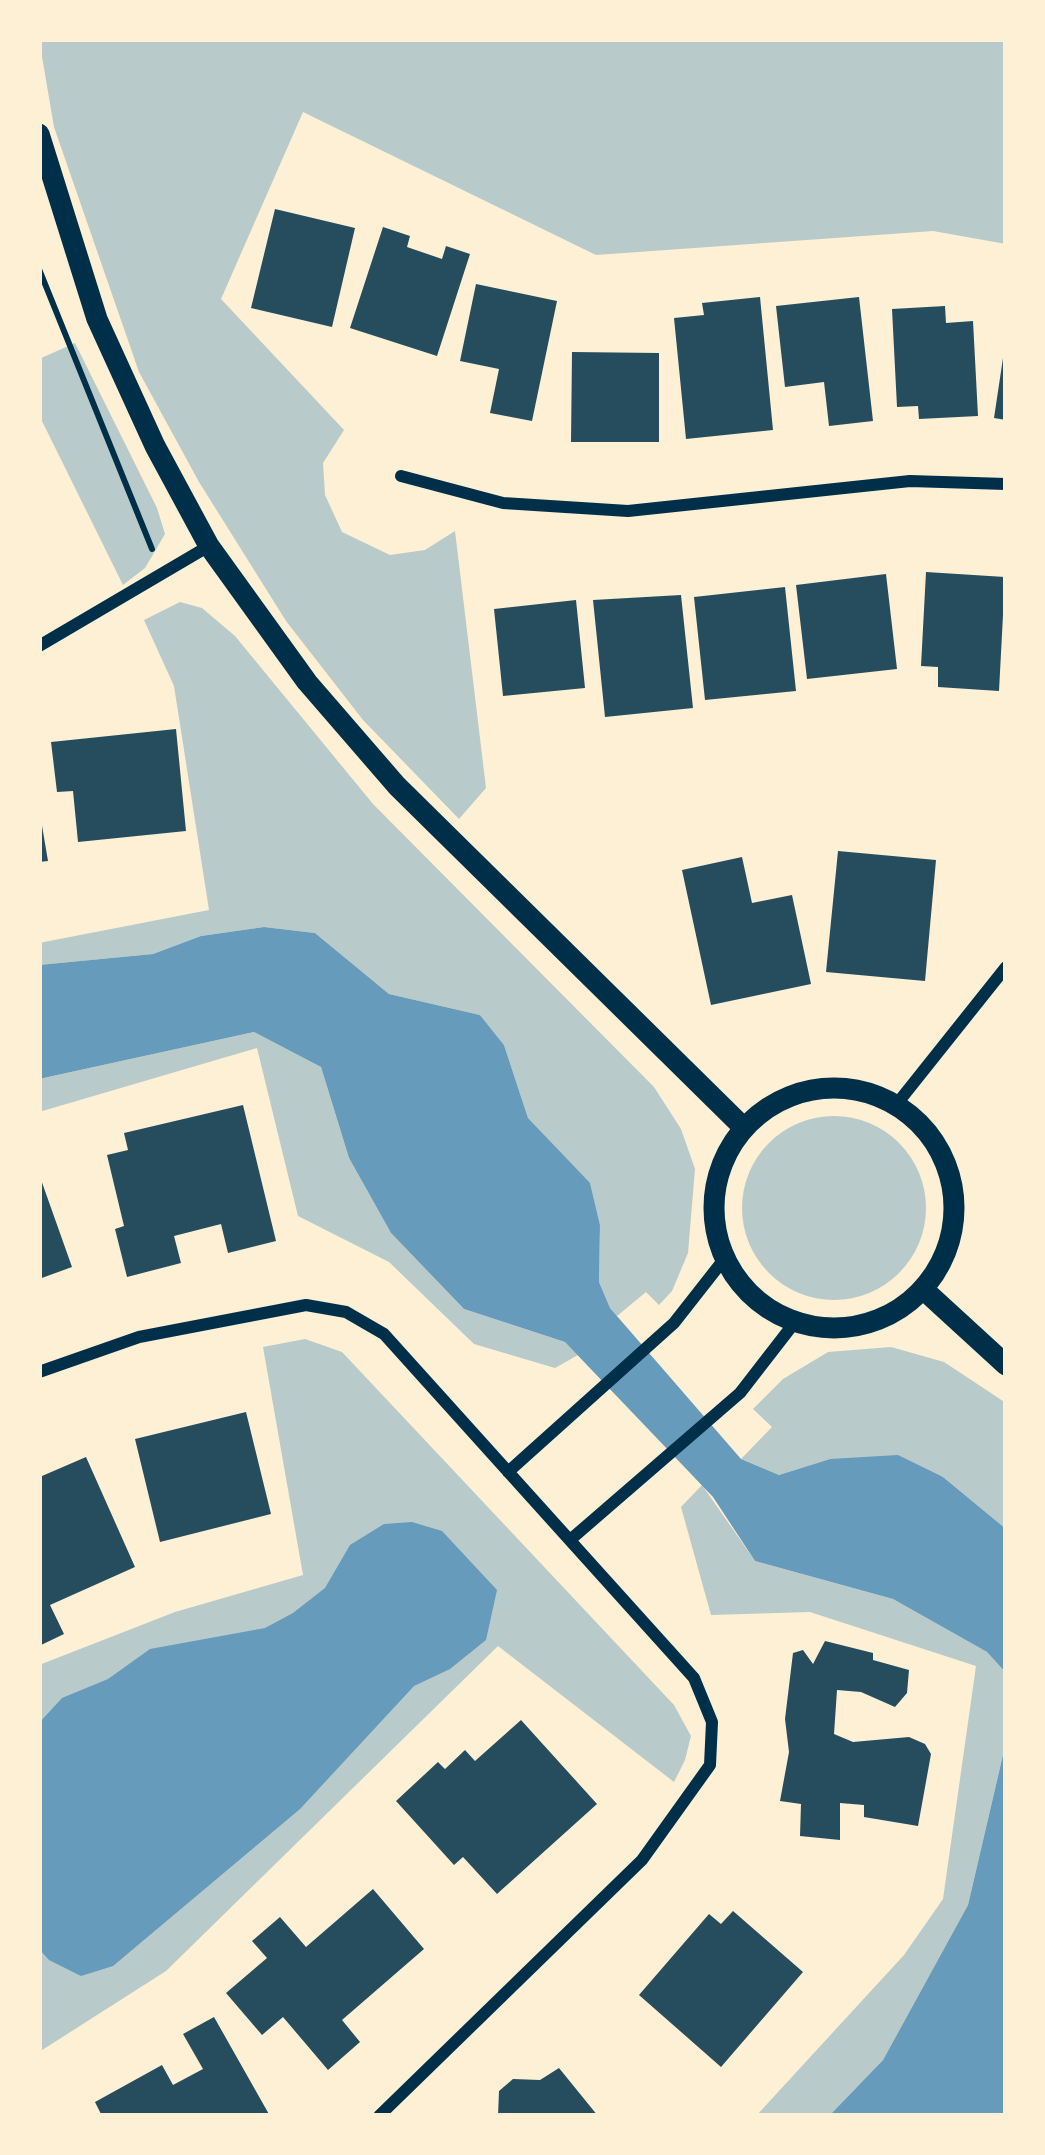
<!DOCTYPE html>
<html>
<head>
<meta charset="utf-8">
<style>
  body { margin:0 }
  #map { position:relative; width:1045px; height:2155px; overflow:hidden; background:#fdf0d5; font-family:Figtree,sans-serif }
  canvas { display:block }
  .frame { position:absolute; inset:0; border:42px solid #fdf0d5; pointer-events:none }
</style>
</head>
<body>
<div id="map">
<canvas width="1045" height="2155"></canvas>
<div class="frame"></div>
</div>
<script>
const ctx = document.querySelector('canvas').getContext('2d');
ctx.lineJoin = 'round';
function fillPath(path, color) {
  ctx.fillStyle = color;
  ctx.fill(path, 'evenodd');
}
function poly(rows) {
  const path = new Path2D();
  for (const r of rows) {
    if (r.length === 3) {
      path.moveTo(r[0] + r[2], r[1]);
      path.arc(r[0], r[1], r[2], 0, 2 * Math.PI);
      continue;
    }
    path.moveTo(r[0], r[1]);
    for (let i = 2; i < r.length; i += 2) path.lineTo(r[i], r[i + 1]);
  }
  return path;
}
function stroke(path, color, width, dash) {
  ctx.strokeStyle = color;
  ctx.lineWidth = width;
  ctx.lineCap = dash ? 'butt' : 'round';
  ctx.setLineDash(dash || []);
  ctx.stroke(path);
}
fillPath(poly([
  [39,39,1006,39,1006,244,933,231,596,255,303,112,221,299,344,430,323,463,325,495,342,532,390,555,425,550,455,531,486,788,459,819,363,720,286,621,199,482,139,372,54,127],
  [75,343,157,508,165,534,145,568,123,585,39,415,39,359],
  [180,602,202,608,235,636,373,804,654,1087,681,1129,695,1169,688,1253,672,1291,659,1305,646,1292,617,1316,610,1308,599,1282,600,1225,590,1184,528,1118,504,1045,480,1015,389,994,315,933,264,927,201,936,153,954,39,965,39,943,209,910,174,686,144,620],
  [254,1032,321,1067,349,1158,391,1233,464,1309,565,1342,578,1355,555,1368,474,1344,389,1262,298,1216,257,1048,39,1112,39,1079],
  [834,1208,92],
  [305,1339,342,1352,674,1705,691,1736,685,1760,674,1782,498,1646,166,1971,39,2052,39,1665,175,1612,303,1575,263,1347],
  [891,1347,944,1362,1006,1403,1006,1529,943,1477,830,1459,779,1475,741,1459,772,1427,753,1409,783,1379,828,1352],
  [702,1485,755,1561,893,1599,987,1652,1006,1673,1006,1742,968,1905,883,2060,829,2116,756,2116,904,1955,943,1899,976,1666,810,1612,711,1615,681,1507]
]), '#b9caca');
fillPath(poly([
  [264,927,315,933,389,994,480,1015,504,1045,528,1118,590,1183,600,1225,599,1282,610,1308,741,1459,779,1475,830,1459,898,1455,943,1477,1006,1529,1006,1673,987,1652,893,1599,755,1561,713,1497,565,1342,464,1309,391,1233,349,1158,321,1067,254,1032,39,1079,39,965,153,954,201,936],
  [412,1522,442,1531,497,1590,486,1640,450,1669,414,1686,300,1809,113,1966,81,1976,49,1960,39,1949,39,1723,62,1698,108,1679,150,1649,265,1628,293,1613,325,1588,350,1545,384,1524],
  [1006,1742,1006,2116,829,2116,883,2060,968,1905]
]), '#669bbc');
fillPath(poly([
  [275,209,355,228,332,327,251,308],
  [383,227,410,236,407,247,442,259,446,246,470,254,437,356,350,328],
  [476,284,557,301,532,421,490,413,499,369,460,361],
  [760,297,773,430,686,439,674,318,704,315,702,303],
  [859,297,873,421,829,426,824,382,785,387,776,306],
  [945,306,946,323,973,321,978,416,919,419,918,406,897,407,892,309],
  [572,352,659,353,659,442,571,442],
  [1003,358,1006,358,1006,420,994,418],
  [926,572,1005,577,999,691,938,687,938,667,921,666],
  [886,574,897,669,807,679,796,585],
  [785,587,796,691,705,700,694,597],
  [681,595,693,708,605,717,593,600],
  [576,600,585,688,503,696,494,609],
  [176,729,186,831,78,842,73,791,57,792,51,742],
  [39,808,48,861,39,862],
  [838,851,936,860,925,981,826,972],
  [742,857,752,903,792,895,811,984,711,1005,682,870],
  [243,1105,276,1241,228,1253,221,1224,174,1236,181,1263,127,1277,115,1229,124,1226,107,1155,128,1150,124,1133],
  [39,1174,72,1267,39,1279],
  [246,1412,271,1514,160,1542,135,1439],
  [86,1457,135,1567,50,1605,64,1634,39,1646,39,1471,42,1476],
  [825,1641,873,1653,873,1660,909,1670,907,1693,895,1707,861,1692,837,1690,834,1734,853,1742,909,1737,925,1744,931,1754,918,1826,864,1817,864,1805,840,1803,840,1840,800,1836,801,1804,780,1801,789,1752,785,1719,793,1653,803,1650,813,1664],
  [521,1720,597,1804,497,1894,463,1857,454,1865,396,1801,438,1762,445,1769,465,1750,475,1761],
  [373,1889,424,1949,342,2020,360,2042,328,2070,283,2017,262,2035,226,1993,267,1958,252,1941,280,1917,306,1947],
  [733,1911,803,1972,721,2067,639,1995,709,1914,721,1924],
  [214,2017,270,2116,102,2116,95,2102,162,2065,173,2085,203,2069,183,2034],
  [559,2068,598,2116,498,2116,499,2091,513,2079,540,2080]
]), '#264d5e');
stroke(poly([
  [39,269,152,549]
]), '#003049', 6);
stroke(poly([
  [401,476,503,503,628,511,910,481,1006,484],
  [39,646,209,546],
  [896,1105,1006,967],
  [39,1372,139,1337,306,1305,346,1312,384,1334,694,1678,712,1722,710,1765,642,1860,379,2116],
  [508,1472,674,1323,725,1258],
  [570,1540,740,1393,795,1322]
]), '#003049', 12);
stroke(poly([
  [39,134,97,319,155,446,209,546,307,682,397,786,744,1128],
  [834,1208,120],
  [923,1289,1006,1365]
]), '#003049', 21);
</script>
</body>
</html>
